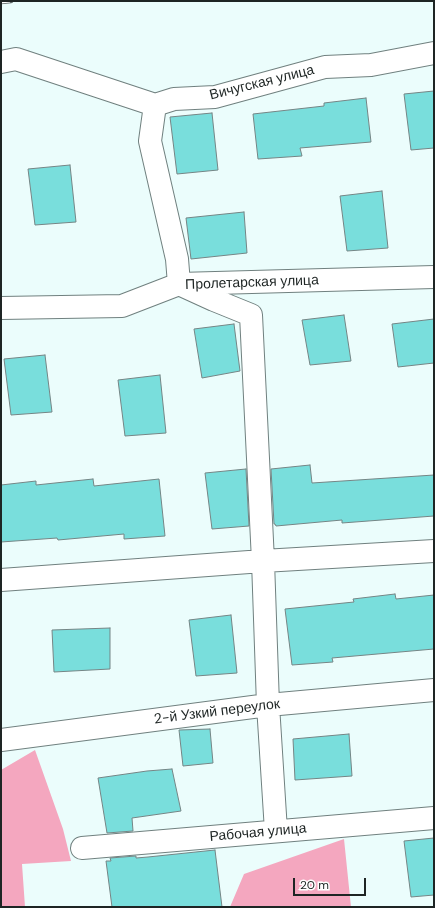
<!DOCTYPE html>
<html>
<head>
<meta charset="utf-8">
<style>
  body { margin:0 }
  #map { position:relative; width:435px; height:908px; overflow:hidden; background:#ebfdfc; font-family:"DM Sans",sans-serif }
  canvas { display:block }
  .frame { position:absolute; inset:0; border:2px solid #1e2524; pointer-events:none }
  .scale { position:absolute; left:293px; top:878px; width:73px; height:18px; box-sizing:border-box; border:2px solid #1e2524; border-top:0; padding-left:5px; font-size:12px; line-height:14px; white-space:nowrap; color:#1e2524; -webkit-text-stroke:3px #fff; paint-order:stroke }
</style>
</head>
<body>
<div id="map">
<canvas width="435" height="908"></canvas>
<div class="frame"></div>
<div class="scale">20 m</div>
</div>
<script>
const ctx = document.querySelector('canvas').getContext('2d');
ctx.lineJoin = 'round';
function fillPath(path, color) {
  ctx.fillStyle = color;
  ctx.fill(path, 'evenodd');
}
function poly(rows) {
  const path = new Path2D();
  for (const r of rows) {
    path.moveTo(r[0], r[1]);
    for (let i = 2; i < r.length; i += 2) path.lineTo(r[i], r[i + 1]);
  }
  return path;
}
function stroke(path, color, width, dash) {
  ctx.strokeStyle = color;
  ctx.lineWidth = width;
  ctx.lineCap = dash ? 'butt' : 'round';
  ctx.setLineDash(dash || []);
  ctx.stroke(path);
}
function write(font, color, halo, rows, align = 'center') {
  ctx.font = font + ' "DM Sans",sans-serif';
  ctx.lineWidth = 4;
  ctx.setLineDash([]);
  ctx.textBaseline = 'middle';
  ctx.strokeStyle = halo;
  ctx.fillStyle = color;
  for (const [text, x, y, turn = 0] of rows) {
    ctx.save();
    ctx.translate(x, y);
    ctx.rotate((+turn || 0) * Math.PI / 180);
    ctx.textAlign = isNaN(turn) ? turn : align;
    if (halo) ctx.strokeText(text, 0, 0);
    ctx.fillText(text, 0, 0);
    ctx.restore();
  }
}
fillPath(poly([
  [35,750,63,829,71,861,22,864,25,907,1,907,1,770],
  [344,839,351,907,230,907,244,874]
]), '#f4a7bf');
const building = poly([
  [434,91,434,148,411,150,404,94,434,91],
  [366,98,371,142,300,148,302,156,258,159,253,114,324,106,324,103,366,98],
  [212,113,218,170,177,174,170,117,212,113],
  [70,165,76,222,35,225,28,169,70,165],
  [382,191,388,248,347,251,340,196,382,191],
  [244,212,247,253,191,259,186,218,244,212],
  [344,315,351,361,310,365,302,320,344,315],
  [434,319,434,363,398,367,392,324,434,319],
  [234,324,240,371,202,378,194,329,234,324],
  [45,355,52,412,11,415,4,359,45,355],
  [160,375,166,433,125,436,118,380,160,375],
  [310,465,312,483,434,475,434,516,342,523,342,520,276,526,275,524,274,524,271,469,310,465],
  [246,469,249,526,212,529,205,473,246,469],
  [93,479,94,486,159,479,165,536,124,539,124,534,58,540,57,538,1,542,1,485,36,481,36,485,93,479],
  [395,594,396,599,434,595,434,649,332,658,333,662,292,665,285,609,354,602,353,599,395,594],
  [231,615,237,673,196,676,189,620,231,615],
  [110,628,110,669,54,672,52,630,110,628],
  [210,729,213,763,183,766,179,730,210,729],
  [349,734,352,776,295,780,293,739,349,734],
  [172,769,181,811,132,818,133,831,107,833,98,778,147,771,172,769],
  [434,838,434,895,411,897,404,841,434,838],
  [215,850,222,907,112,907,106,861,111,861,110,858,136,856,136,858,148,857,215,850]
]);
fillPath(building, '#79dedc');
stroke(building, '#758585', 1);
const street = poly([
  [1,62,16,59,155,105,174,99,215,97,325,67,371,65,434,53],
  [155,105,150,141,177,259,179,284,214,300,251,315,263,561,268,705,276,831],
  [1,308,122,306,179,284,434,277],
  [1,580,263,561,434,551],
  [1,740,268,705,434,690],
  [82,848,434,818]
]);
stroke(street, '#70807f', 24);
stroke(street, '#fff', 22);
const rail = poly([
  [1,2,11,1]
]);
stroke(rail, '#606a69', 4.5);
stroke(rail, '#fff', 3, [9]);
write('14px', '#1e2524', '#fff', [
  ["Вичугская улица",262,83,-14],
  ["Пролетарская улица",252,283,-2],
  ["2-й Узкий переулок",217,712,-7],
  ["Рабочая улица",258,833,-5]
]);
</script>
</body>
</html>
